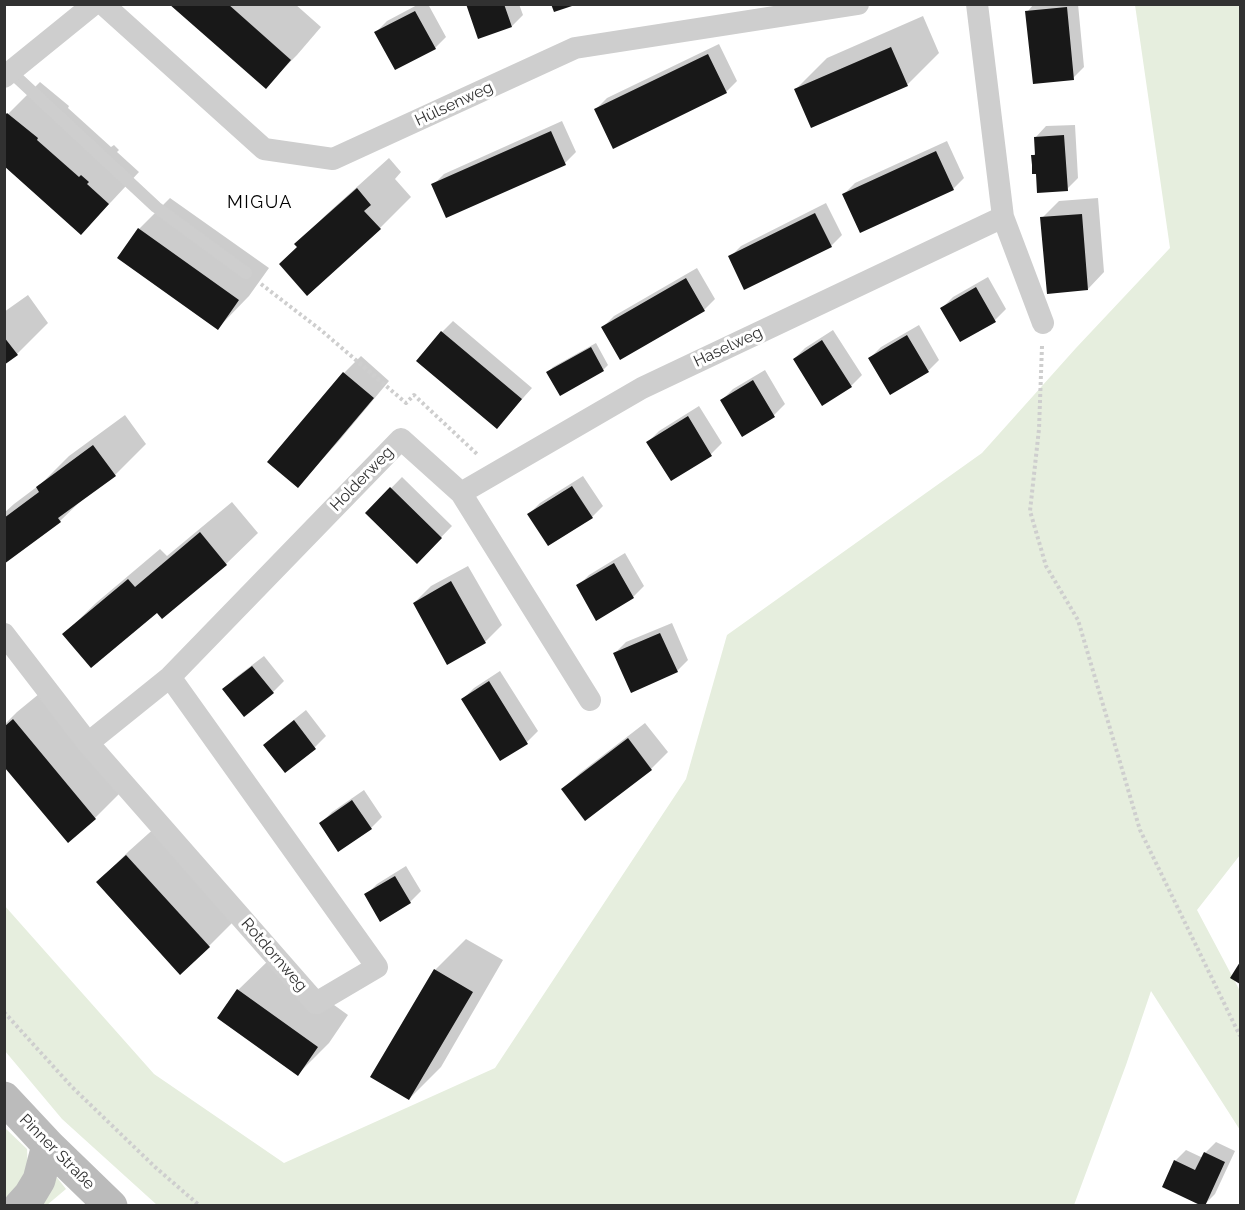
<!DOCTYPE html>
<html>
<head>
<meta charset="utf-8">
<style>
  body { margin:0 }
  #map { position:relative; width:1245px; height:1210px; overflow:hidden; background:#fff; font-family:Raleway,sans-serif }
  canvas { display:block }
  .frame { position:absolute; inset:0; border:6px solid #313131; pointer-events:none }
</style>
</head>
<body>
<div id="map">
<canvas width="1245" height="1210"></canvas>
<div class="frame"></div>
</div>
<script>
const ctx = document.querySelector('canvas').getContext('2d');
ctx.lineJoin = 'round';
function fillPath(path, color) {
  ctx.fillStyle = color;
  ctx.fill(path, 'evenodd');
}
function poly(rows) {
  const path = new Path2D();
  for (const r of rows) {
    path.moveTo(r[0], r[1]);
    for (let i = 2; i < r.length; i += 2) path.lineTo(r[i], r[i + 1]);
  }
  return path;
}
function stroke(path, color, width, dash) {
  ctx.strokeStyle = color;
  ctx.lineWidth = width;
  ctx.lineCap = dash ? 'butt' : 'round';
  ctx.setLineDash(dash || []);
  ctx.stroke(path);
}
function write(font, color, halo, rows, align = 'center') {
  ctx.font = font + ' Raleway,sans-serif';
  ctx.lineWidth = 6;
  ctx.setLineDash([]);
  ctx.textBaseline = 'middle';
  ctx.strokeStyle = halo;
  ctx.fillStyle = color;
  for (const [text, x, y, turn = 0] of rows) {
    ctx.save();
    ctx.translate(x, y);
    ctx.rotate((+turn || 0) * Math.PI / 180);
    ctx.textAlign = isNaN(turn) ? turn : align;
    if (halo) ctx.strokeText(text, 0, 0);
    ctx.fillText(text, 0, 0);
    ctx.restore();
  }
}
fillPath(poly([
  [1135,5,1240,5,1240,855,1197,910,1240,991,1240,1130,1151,991,1126,1065,1074,1205,157,1205,62,1119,5,1051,4,905,154,1074,284,1163,495,1068,686,779,727,635,982,453,1076,348,1170,248],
  [4,1127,27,1149,28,1172,11,1196,5,1200],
  [51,1170,66,1189,47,1205,33,1206]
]), '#e6eede');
fillPath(poly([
  [171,4,295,4,321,27,297,55,266,86],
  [419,4,428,4,446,37,435,48,376,32,387,21],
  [468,4,519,4,523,15,512,26],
  [1034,4,1078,4,1084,67,1073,78,1027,12],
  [923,16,939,53,908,84,812,126,796,89,827,58],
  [719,44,737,81,726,92,596,109,607,98],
  [40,82,69,106,68,108,111,147,114,145,119,150,117,152,139,172,112,201,81,233,4,118],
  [562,121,576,152,565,163,447,216,433,185,444,174],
  [1075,125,1078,178,1067,189,1037,173,1033,156,1036,152,1035,138,1046,126],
  [947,141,964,178,953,189,844,194,855,183],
  [389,158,401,172,395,179,411,197,380,228,299,246,296,244,328,213],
  [170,198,269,268,249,296,218,328,139,229],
  [1098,198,1104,272,1088,289,1042,218,1059,201],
  [826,203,842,235,831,246,730,257,741,246],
  [697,268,715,299,704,310,603,327,614,316],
  [988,277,1006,309,995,320,961,340,942,308,953,297],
  [28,295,48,323,17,354,4,363,4,312],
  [453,321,532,388,497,427,442,332],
  [919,325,939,360,928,371,870,358,881,347],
  [833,330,862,375,851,386,794,359,805,348],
  [596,343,608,365,603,370,548,372,553,367],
  [361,356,389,381,338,442,298,486,270,462,344,373],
  [765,370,785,404,774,415,742,435,722,400,733,389],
  [699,406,722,443,711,454,648,442,659,431],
  [125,415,146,444,115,475,85,497,60,521,4,562,4,513,14,504,42,483,69,456],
  [583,476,603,506,592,517,529,514,540,503],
  [402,477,452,526,417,562,367,513],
  [232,502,258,533,226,564,162,617,157,611,64,634,96,603,160,549,167,556],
  [625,553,644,586,633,597,597,619,578,586,589,575],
  [468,566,502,625,485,642,414,603,431,586],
  [672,623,688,660,677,671,615,653,626,642],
  [264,656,284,681,273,692,244,715,224,689,235,678],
  [500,671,538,731,527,742,463,699,474,688],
  [45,689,126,787,95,818,68,841,4,766,4,725,17,712],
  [306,710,326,736,315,747,285,771,265,745,276,734],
  [645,723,668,752,651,769,585,819,563,789,580,773],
  [364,790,382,817,371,828,339,850,321,823,332,812],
  [158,825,240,915,209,946,98,882,129,851],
  [406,866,421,891,410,902,381,920,366,895,377,884],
  [466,939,503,960,441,1067,409,1099,435,970],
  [270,959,348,1015,329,1043,298,1074,238,990],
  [1216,1142,1235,1151,1215,1194,1204,1205,1175,1161,1186,1150,1203,1158,1205,1153]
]), '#0003');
fillPath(poly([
  [169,4,228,4,291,60,266,89],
  [466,4,504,4,512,27,478,39],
  [551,4,575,4,575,5,554,12],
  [1067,7,1074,80,1033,84,1025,11],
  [415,11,436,49,395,70,374,32],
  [891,47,908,86,811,128,794,89],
  [708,54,727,93,613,149,594,109],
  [7,113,38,138,37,140,79,177,81,175,89,182,87,184,109,204,81,235,4,166,4,116],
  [551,131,566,165,446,218,431,184],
  [1064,135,1068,191,1037,193,1036,174,1032,174,1032,165,1031,155,1035,155,1034,137],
  [936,151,954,190,860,233,842,194],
  [357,188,371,205,364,211,381,229,307,296,279,264,297,247,294,244],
  [815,213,832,247,744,290,728,256],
  [1082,214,1088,290,1047,294,1040,217],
  [138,228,239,300,218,330,117,258],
  [686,278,705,311,620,360,601,327],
  [976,287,996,322,960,342,940,308],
  [441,331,522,399,497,429,416,361],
  [907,335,929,372,890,395,868,358],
  [4,337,18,355,4,365],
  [822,340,852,387,822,406,793,359],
  [591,347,604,371,560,396,546,372],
  [343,372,374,398,298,488,267,462],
  [753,380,775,417,742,437,720,400],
  [688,416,712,456,671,481,646,442],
  [93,445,116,476,58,518,61,522,4,564,4,518,39,492,36,487],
  [572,486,593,518,548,546,527,514],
  [390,487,442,538,417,564,365,513],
  [200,532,227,565,162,619,157,613,91,668,62,634,128,579,135,587],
  [614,563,634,598,596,621,576,585],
  [451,581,486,643,447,665,413,603],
  [660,633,678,672,631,693,613,653],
  [252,666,274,693,244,717,222,689],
  [489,681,528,744,500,761,461,699],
  [13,719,96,819,68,843,5,768,5,726],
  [294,720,316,749,285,773,263,745],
  [628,738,652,770,585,821,561,789],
  [352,800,372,829,338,852,319,823],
  [126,855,210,947,180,975,96,882],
  [395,876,411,903,380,922,364,894],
  [1240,962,1240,984,1230,978],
  [434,969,473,992,409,1100,370,1077],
  [237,989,318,1047,298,1076,217,1018],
  [1204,1152,1225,1162,1205,1206,1202,1206,1162,1187,1174,1160,1195,1170]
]), '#181818');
stroke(poly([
  [261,284,322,331,406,403,414,395,478,455],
  [1042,346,1039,429,1030,511,1046,566,1078,620,1140,830,1240,1036],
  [4,1012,72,1087,155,1167,200,1206]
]), '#cecece', 4, [3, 3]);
stroke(poly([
  [11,72,156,207,246,273]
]), '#cecece', 12);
stroke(poly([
  [103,4,264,149,333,159,575,48,858,4],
  [977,4,1003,217,1043,323],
  [4,77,94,4],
  [461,493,642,388,1003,217],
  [4,634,88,743,316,1003,377,967,170,677],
  [88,743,170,677,401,439,461,493,590,700]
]), '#cecece', 22);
stroke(poly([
  [4,1098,48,1145,111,1206],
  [20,1206,30,1195,39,1180,48,1145]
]), '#bbb', 33);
write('16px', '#313131', '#fff', [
  ["Hülsenweg",454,104,-25],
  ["Haselweg",728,347,-25],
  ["Holderweg",362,479,-46],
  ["Rotdornweg",274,955,49],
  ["Pinner Straße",57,1152,45]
]);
ctx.letterSpacing = '1.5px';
write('18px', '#000', '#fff', [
  ["MIGUA",260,203]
]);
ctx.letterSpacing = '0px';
</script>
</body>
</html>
